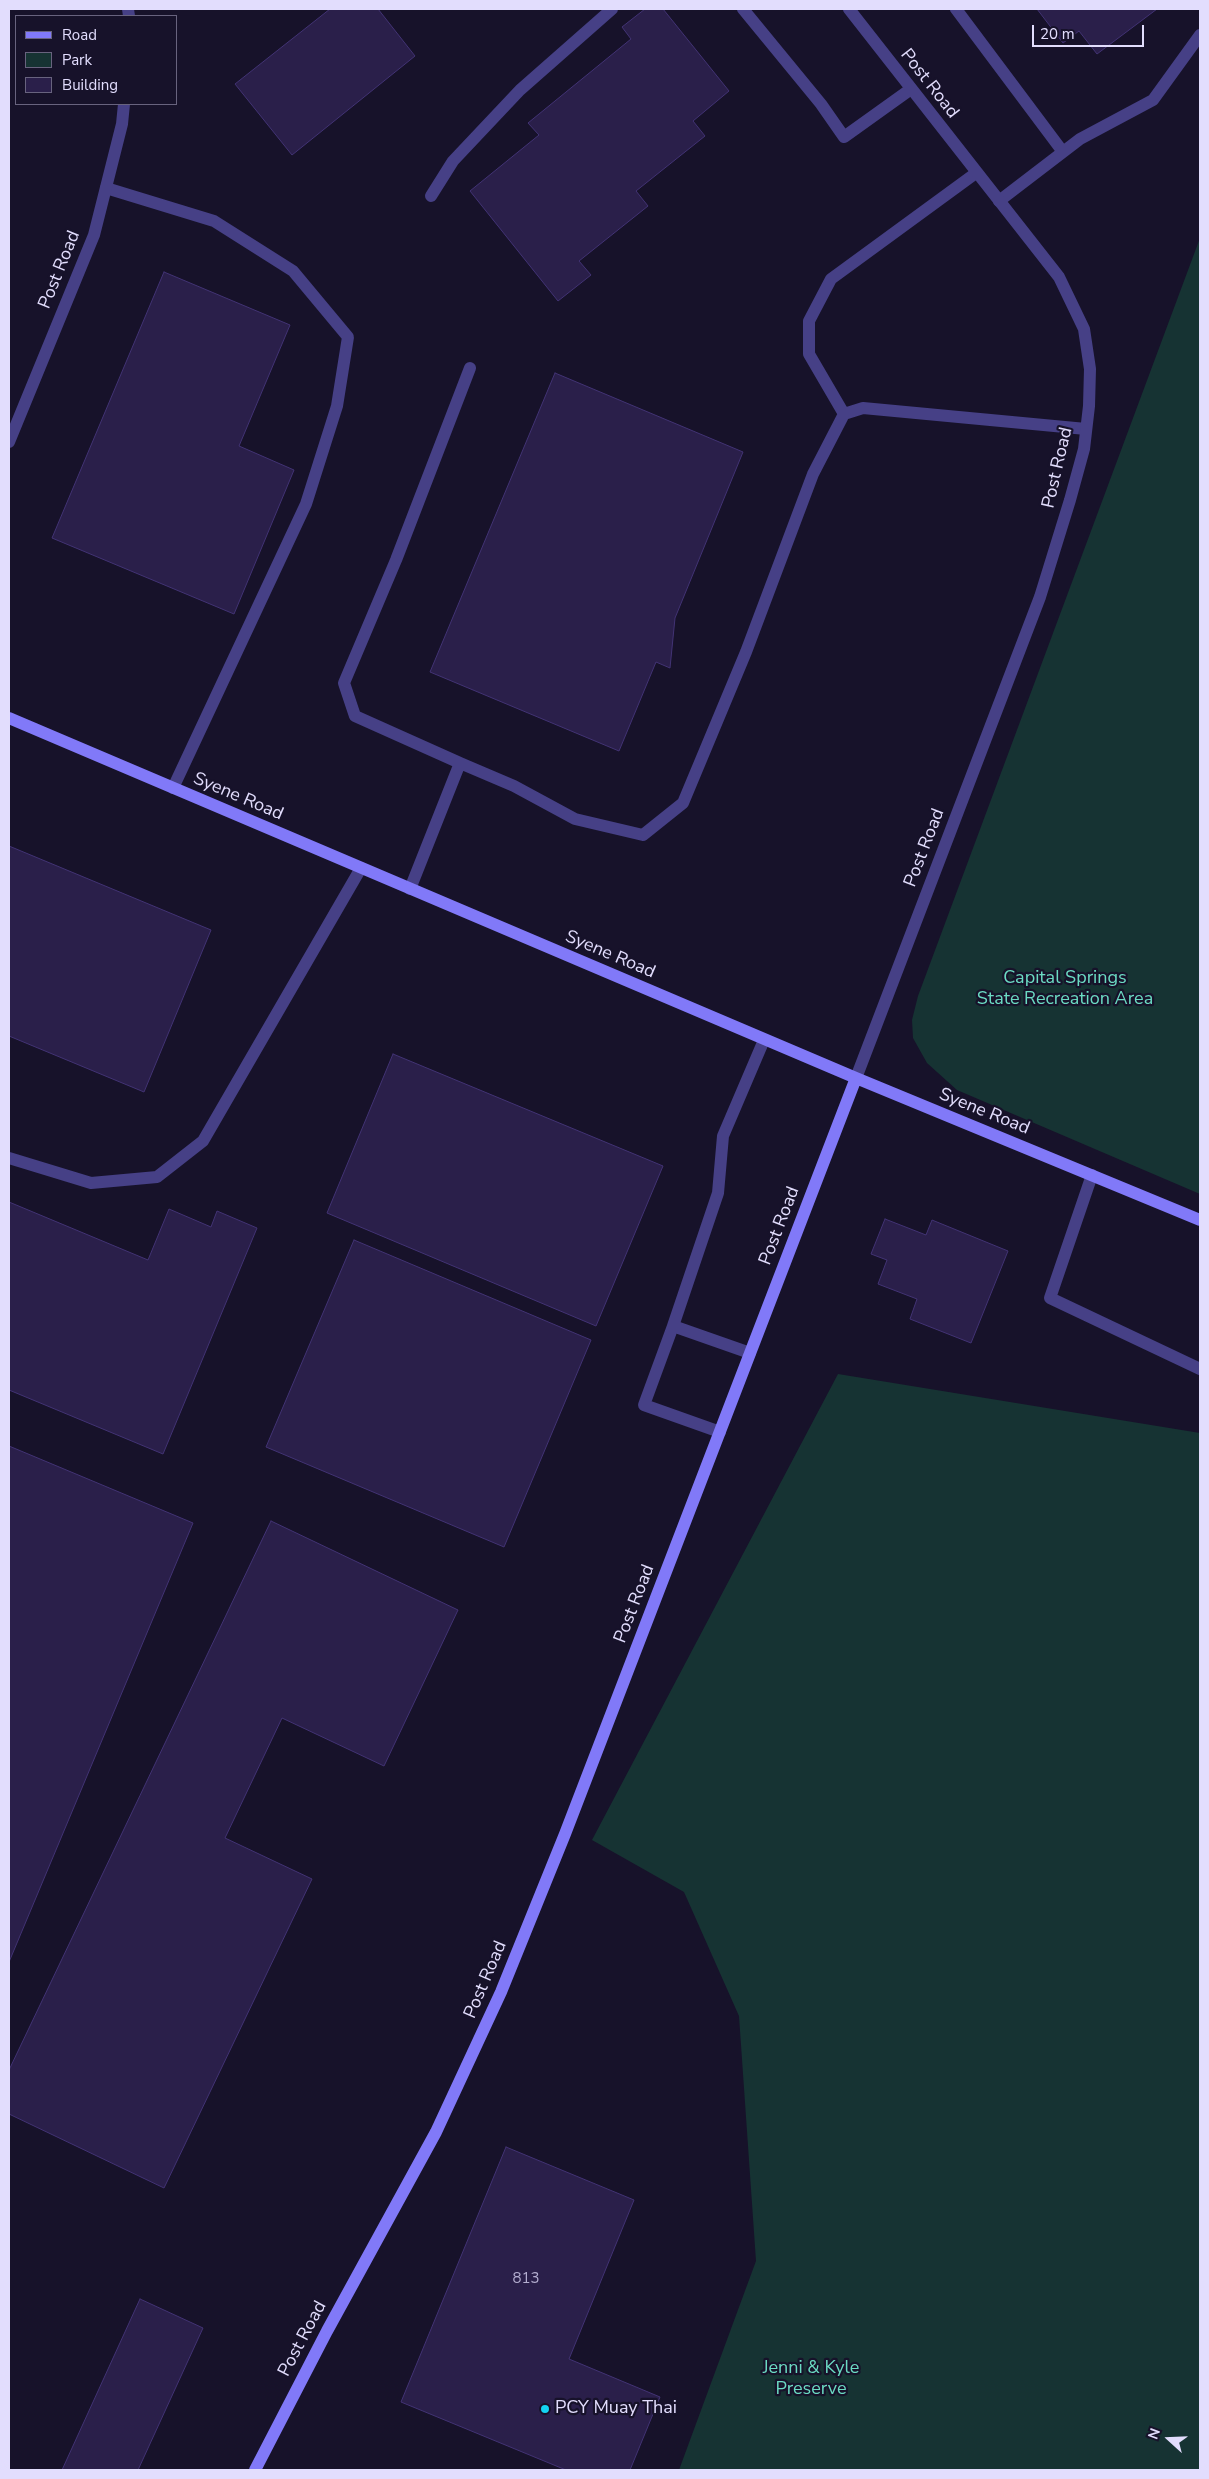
<!DOCTYPE html>
<html>
<head>
<meta charset="utf-8">
<style>
  body { margin:0 }
  #map { position:relative; width:1209px; height:2479px; overflow:hidden; background:#17122a; font-family:"Nunito Sans",sans-serif }
  canvas { display:block }
  .frame { position:absolute; inset:0; border:10px solid #e2ddfd; pointer-events:none }
  .legend { position:absolute; left:15px; top:15px; width:162px; height:90px; box-sizing:border-box; background:#17122a; border:1px solid #68637e; margin:0; padding:6px 9px; list-style:none; font-size:15px; color:#e2ddfd }
  .legend li { display:flex; align-items:center; gap:10px; height:25px }
  .legend b { width:25px; border:1px solid #68637e }
  .north { position:absolute; left:1144px; top:2414px; width:50px; height:50px; -webkit-text-stroke:4px #17122a; paint-order:stroke; rotate:290deg; font-size:14px; font-weight:700; line-height:20px; text-align:center; color:#e2ddfd }
  .north::after { content:''; display:block; margin:auto; width:18px; height:22px; background:#e2ddfd; clip-path:polygon(50% 0,100% 100%,50% 72%,0 100%) }
  .scale { position:absolute; left:1032px; top:25px; width:112px; height:22px; box-sizing:border-box; border:2px solid #e2ddfd; border-top:0; padding-left:6px; font-size:15px; line-height:18px; white-space:nowrap; color:#e2ddfd; -webkit-text-stroke:4px #17122a; paint-order:stroke }
</style>
</head>
<body>
<div id="map">
<canvas width="1209" height="2479"></canvas>
<div class="frame"></div>
<ul class="legend">
<li><b style="height:6px;background:#8179f8"></b>Road</li>
<li><b style="height:14px;background:#163333"></b>Park</li>
<li><b style="height:14px;background:#2a1f4a"></b>Building</li>
</ul>
<div class="north">N</div>
<div class="scale">20 m</div>
</div>
<script>
const ctx = document.querySelector('canvas').getContext('2d');
ctx.lineJoin = 'round';
function fillPath(path, color) {
  ctx.fillStyle = color;
  ctx.fill(path, 'evenodd');
}
function poly(rows) {
  const path = new Path2D();
  for (const r of rows) {
    path.moveTo(r[0], r[1]);
    for (let i = 2; i < r.length; i += 2) path.lineTo(r[i], r[i + 1]);
  }
  return path;
}
function stroke(path, color, width, dash) {
  ctx.strokeStyle = color;
  ctx.lineWidth = width;
  ctx.lineCap = dash ? 'butt' : 'round';
  ctx.setLineDash(dash || []);
  ctx.stroke(path);
}
function write(font, color, halo, rows, align = 'center') {
  ctx.font = font + ' "Nunito Sans",sans-serif';
  ctx.lineWidth = 4.5;
  ctx.setLineDash([]);
  ctx.textBaseline = 'middle';
  ctx.strokeStyle = halo;
  ctx.fillStyle = color;
  for (const [text, x, y, turn = 0] of rows) {
    ctx.save();
    ctx.translate(x, y);
    ctx.rotate((+turn || 0) * Math.PI / 180);
    ctx.textAlign = isNaN(turn) ? turn : align;
    if (halo) ctx.strokeText(text, 0, 0);
    ctx.fillText(text, 0, 0);
    ctx.restore();
  }
}
fillPath(poly([
  [1200,238,1200,1194,957,1090,927,1063,913,1038,912,1020,918,996],
  [838,1374,1200,1433,1200,2470,679,2470,756,2261,739,2016,684,1892,592,1840]
]), '#163333');
const building = poly([
  [330,9,378,9,415,56,292,155,235,84,330,9],
  [645,9,663,9,729,91,693,121,705,136,636,191,648,206,579,261,591,275,558,301,470,191,539,135,528,123,631,39,622,27,645,9],
  [1037,9,1157,9,1097,54,1079,31,1063,43,1037,9],
  [164,272,290,325,239,446,294,470,234,614,52,538,164,272],
  [555,373,743,452,675,618,670,668,656,662,619,751,430,672,555,373],
  [9,846,211,930,144,1092,9,1036,9,846],
  [393,1054,663,1166,596,1326,327,1213,393,1054],
  [9,1202,148,1260,169,1209,211,1227,217,1211,257,1228,163,1454,9,1390,9,1202],
  [885,1219,926,1235,932,1220,1008,1251,971,1343,910,1319,917,1299,878,1284,887,1260,871,1254,885,1219],
  [354,1240,591,1340,504,1547,266,1447,354,1240],
  [9,1446,193,1523,9,1962,9,1446],
  [271,1521,458,1610,384,1766,282,1718,225,1838,312,1879,164,2188,9,2114,9,2070,271,1521],
  [506,2147,634,2200,569,2359,660,2397,630,2470,566,2470,401,2402,506,2147],
  [140,2299,203,2328,138,2470,62,2470,140,2299]
]);
fillPath(building, '#2a1f4a');
stroke(building, '#423374', 1);
stroke(poly([
  [743,9,821,104,844,137,911,89],
  [956,9,1063,152],
  [106,188,214,221,293,271,348,337,337,406,306,504,173,788],
  [431,196,453,161,520,90,612,9],
  [999,201,1080,139,1153,100,1200,35],
  [844,414,809,354,809,321,831,279,976,173],
  [460,763,355,716,344,683,396,560,470,368],
  [410,889,460,763,514,786,575,819,643,835,683,803,746,652,813,474,844,414,863,408,1086,429],
  [9,1158,91,1183,157,1177,203,1141,361,868],
  [1092,1175,1050,1298,1200,1369],
  [673,1326,644,1405,720,1432],
  [750,1353,673,1326,718,1193,723,1136,764,1040]
]), '#464086', 12);
stroke(poly([
  [128,9,129,16],
  [849,9,1059,277,1084,329,1090,369,1089,406,1084,449,1070,500,1040,597,856,1078],
  [9,442,94,235,122,124,124,104]
]), '#464086', 12);
stroke(poly([
  [9,718,856,1078,1200,1220],
  [255,2470,327,2331,436,2132,501,1992,565,1834,856,1078]
]), '#8179f8', 12);
for (const [x, y, r, color] of [
  [545,2409,5,"#14d3f2"]
]) {
  const dot = new Path2D();
  dot.arc(x, y, r, 0, 2 * Math.PI);
  ctx.fillStyle = color;
  ctx.fill(dot);
  stroke(dot, '#17122a', 2);
}
write('15px', '#b4aed0', null, [
  ["813",526,2279]
]);
write('18px', '#e2ddfd', '#17122a', [
  ["Post Road",929,84,52],
  ["Post Road",60,270,-68],
  ["Post Road",1058,468,-77],
  ["Syene Road",238,797,23],
  ["Post Road",925,848,-69],
  ["Syene Road",610,955,23],
  ["Syene Road",984,1112,22],
  ["Post Road",780,1226,-69],
  ["Post Road",635,1604,-69],
  ["Post Road",486,1980,-67],
  ["Post Road",303,2339,-62]
]);
write('18px', '#6bdbc3', '#17122a', [
  ["Capital Springs",1065,979],
  ["State Recreation Area",1065,1000],
  ["Jenni & Kyle",811,2369],
  ["Preserve",811,2390]
]);
write('18px', '#e2ddfd', '#17122a', [
  ["PCY Muay Thai",555,2409]
], 'left');
</script>
</body>
</html>
